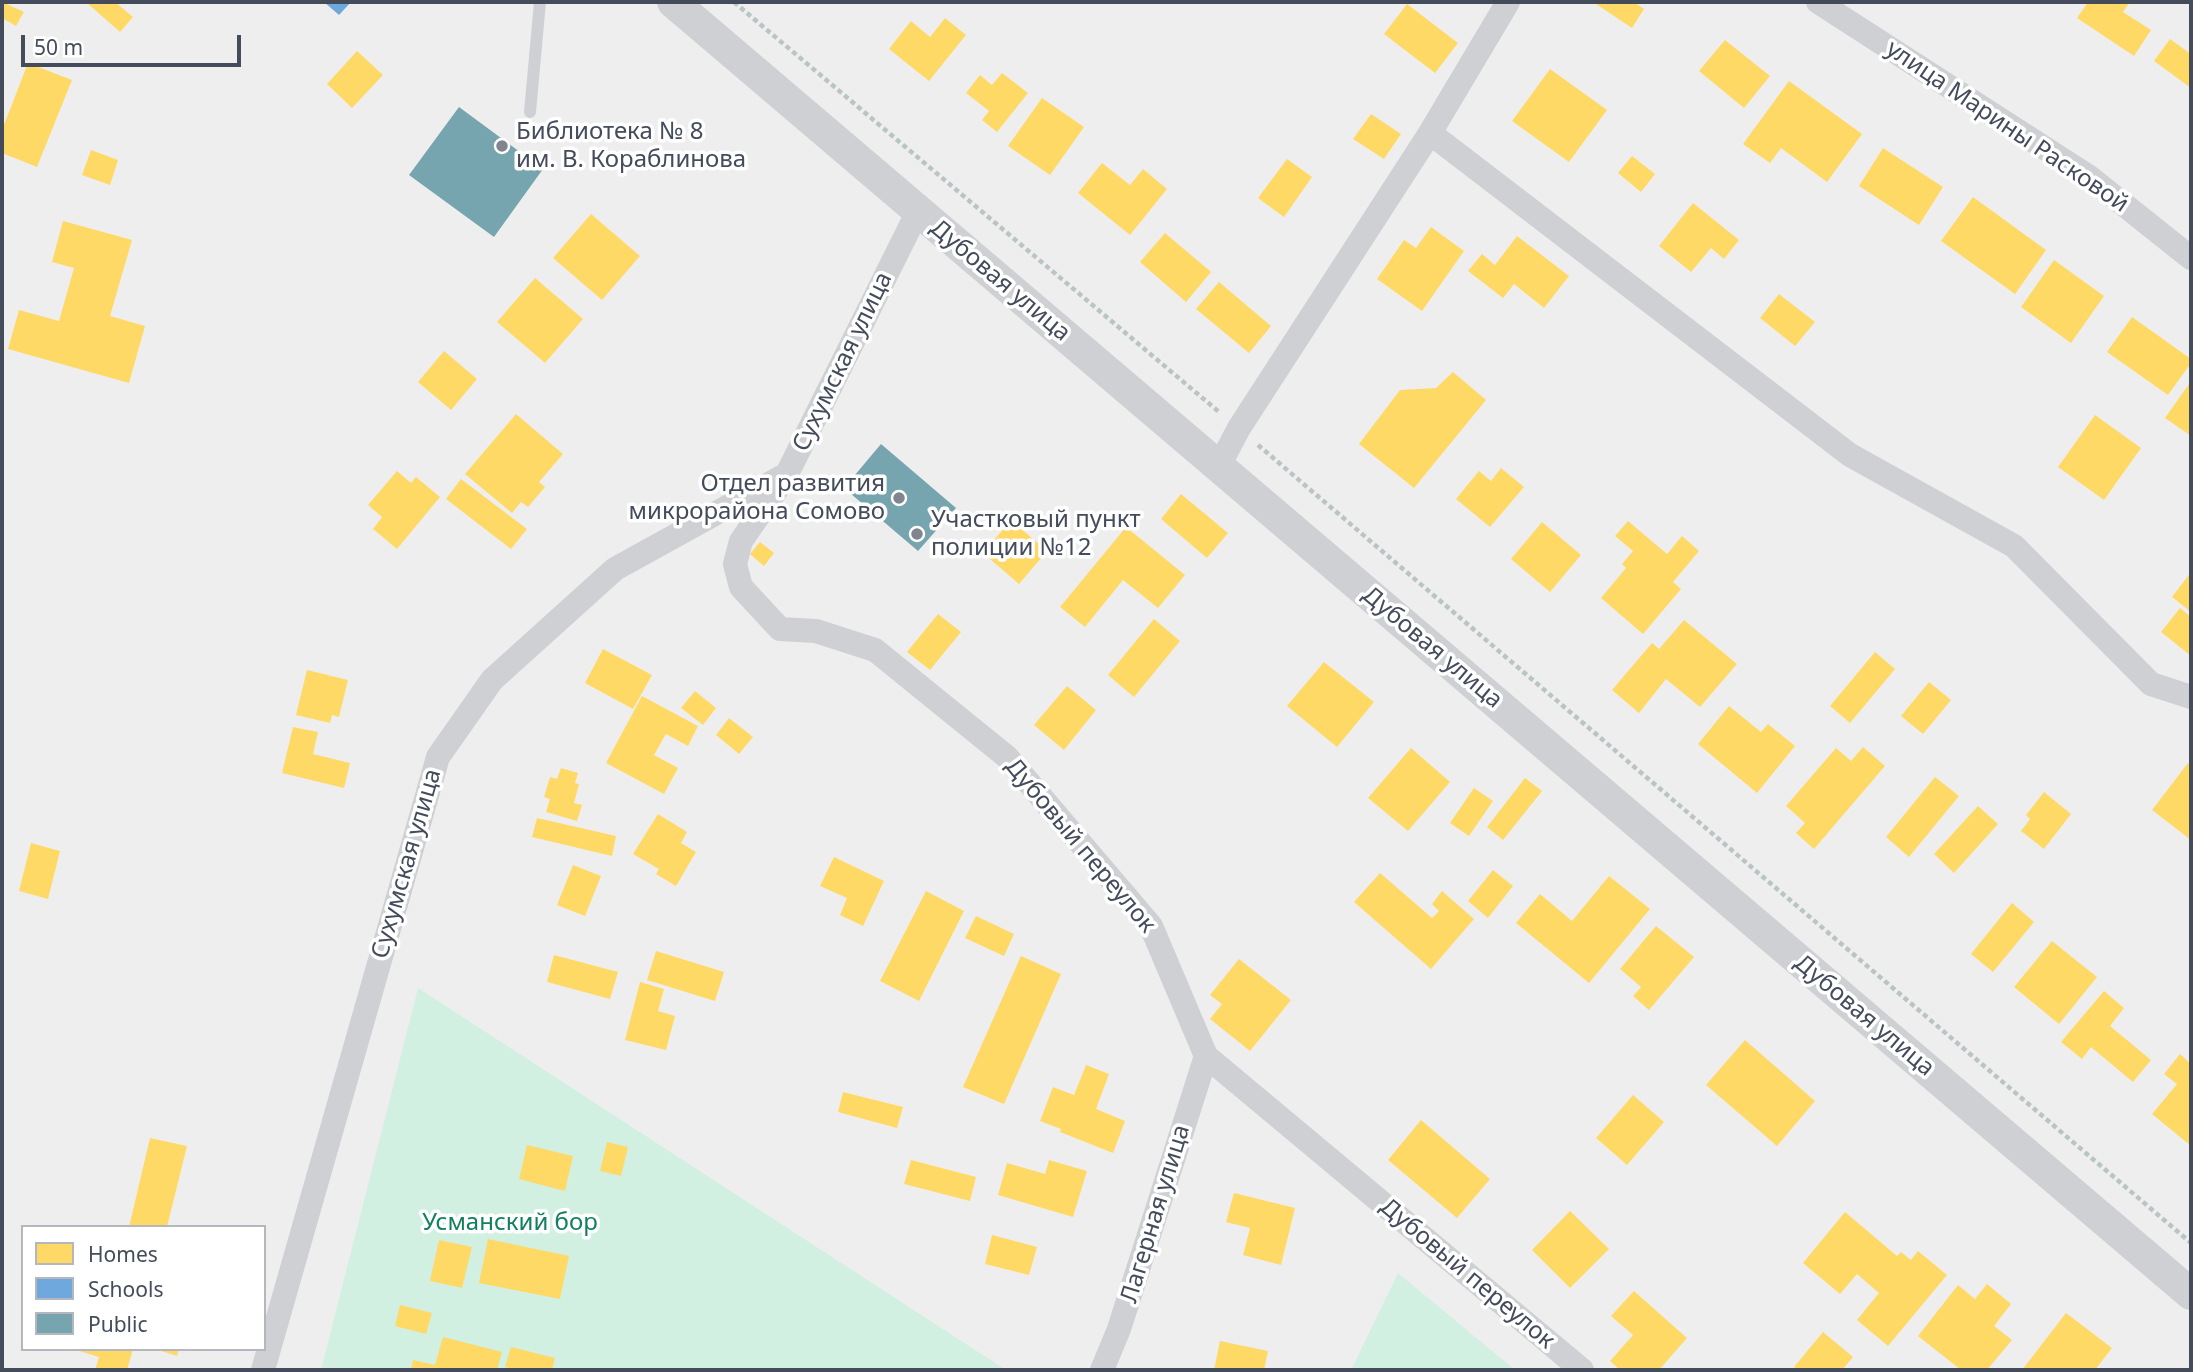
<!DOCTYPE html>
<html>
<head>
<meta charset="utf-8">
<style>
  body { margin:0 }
  #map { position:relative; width:2193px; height:1372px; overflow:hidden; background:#efeeee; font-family:"Noto Sans",sans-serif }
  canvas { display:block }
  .frame { position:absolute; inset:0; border:4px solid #444c5c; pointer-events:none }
  .legend { position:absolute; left:21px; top:1225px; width:245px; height:126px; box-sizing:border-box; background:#fff; border:2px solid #b4b7be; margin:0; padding:9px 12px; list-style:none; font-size:21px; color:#444c5c }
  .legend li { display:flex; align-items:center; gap:14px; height:35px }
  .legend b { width:35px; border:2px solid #b4b7be }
  .scale { position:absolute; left:21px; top:35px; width:220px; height:32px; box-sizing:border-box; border:4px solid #444c5c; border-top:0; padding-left:9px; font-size:21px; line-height:24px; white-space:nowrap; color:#444c5c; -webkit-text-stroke:5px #fff; paint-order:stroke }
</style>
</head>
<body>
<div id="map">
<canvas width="2193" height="1372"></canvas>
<div class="frame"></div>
<ul class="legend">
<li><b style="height:19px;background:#ffd966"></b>Homes</li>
<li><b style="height:19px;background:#6fa8dc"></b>Schools</li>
<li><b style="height:19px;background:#76a5af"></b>Public</li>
</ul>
<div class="scale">50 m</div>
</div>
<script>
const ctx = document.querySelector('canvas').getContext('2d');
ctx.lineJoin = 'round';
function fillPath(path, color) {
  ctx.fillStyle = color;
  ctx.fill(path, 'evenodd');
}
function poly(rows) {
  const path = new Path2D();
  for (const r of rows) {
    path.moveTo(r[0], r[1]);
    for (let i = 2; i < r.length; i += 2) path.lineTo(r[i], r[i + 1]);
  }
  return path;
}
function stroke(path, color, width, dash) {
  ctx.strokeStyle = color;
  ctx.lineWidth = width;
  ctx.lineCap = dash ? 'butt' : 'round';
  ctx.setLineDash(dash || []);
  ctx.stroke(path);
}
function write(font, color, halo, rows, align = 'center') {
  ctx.font = font + ' "Noto Sans",sans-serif';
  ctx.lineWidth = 7;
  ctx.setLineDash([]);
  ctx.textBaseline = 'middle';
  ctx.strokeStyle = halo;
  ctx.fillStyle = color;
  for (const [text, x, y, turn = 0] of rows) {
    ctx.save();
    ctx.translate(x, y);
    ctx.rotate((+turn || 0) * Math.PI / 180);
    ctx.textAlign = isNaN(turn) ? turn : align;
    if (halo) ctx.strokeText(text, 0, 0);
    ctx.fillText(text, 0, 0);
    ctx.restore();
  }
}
fillPath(poly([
  [418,988,1006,1370,321,1370],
  [1398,1273,1515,1370,1351,1370]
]), '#d1f0e2');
fillPath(poly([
  [2,2,24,12,16,26,2,18],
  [88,2,115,2,133,17,120,32,87,3],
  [1593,2,1634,2,1644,9,1632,28],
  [2088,2,2130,2,2123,12,2151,30,2134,56,2077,18],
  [1407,4,1458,43,1435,73,1384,34],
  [945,18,966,35,929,81,889,49,911,21,930,37],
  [2170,39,2191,54,2191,88,2154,61],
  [1725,40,1770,76,1744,108,1699,71],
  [357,51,383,75,352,108,327,84],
  [28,63,72,80,37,167,2,153,2,130],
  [1550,69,1607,110,1569,162,1512,121],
  [1002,73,1028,93,997,132,982,120,989,111,966,93,980,75,992,85],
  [1789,81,1862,134,1827,182,1781,148,1770,163,1743,144],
  [1042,98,1084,127,1050,175,1008,146],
  [1371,114,1401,134,1384,159,1353,139],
  [1883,148,1943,187,1919,225,1859,186],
  [91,150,118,160,110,185,82,175],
  [1632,156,1655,174,1641,192,1618,173],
  [1287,159,1312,177,1284,217,1258,198],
  [1102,163,1130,185,1143,169,1167,189,1130,235,1078,193],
  [1973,197,2046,250,2015,294,1941,241],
  [1693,203,1739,240,1724,259,1711,248,1691,272,1659,246],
  [591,214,640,256,602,300,553,258],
  [63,221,132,240,110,316,145,326,129,383,8,349,19,310,59,321,74,268,52,262],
  [1431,227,1464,251,1422,311,1377,279,1404,240,1416,248],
  [1165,233,1211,272,1186,302,1140,262],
  [1517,236,1569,276,1544,308,1514,284,1503,298,1468,271,1482,254,1495,265],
  [2054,260,2104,296,2071,343,2021,307],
  [535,278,583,319,545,363,497,322],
  [1219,282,1271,326,1249,353,1196,309],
  [1779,294,1815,322,1795,346,1760,318],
  [2132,317,2191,359,2191,363,2168,395,2107,352],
  [444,351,477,379,451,410,418,382],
  [1453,372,1486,400,1414,488,1359,444,1400,390,1436,388],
  [2191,381,2191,436,2165,418],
  [516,414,563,454,539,482,545,487,528,507,521,502,512,513,465,474],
  [2095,415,2141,448,2104,500,2058,467],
  [1501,468,1524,487,1490,527,1456,499,1479,471,1491,481],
  [397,471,411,483,416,477,440,497,397,549,373,529,382,517,368,505],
  [461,479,527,529,511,549,446,499],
  [1181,494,1228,533,1207,558,1161,519],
  [1011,520,1047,551,1019,584,983,553],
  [1628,521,1667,554,1682,536,1699,551,1673,582,1681,589,1643,634,1601,598,1626,568,1622,564,1633,551,1615,536],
  [1542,522,1581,555,1550,592,1511,559],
  [1126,527,1185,575,1158,608,1123,580,1085,627,1060,607],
  [760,542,774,553,764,566,750,554],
  [2191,572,2191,612,2172,597],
  [2180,608,2191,617,2191,656,2161,632],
  [938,614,961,632,930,670,907,652],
  [1154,619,1180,641,1134,697,1108,675],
  [1684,620,1737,664,1700,707,1666,679,1639,713,1612,690,1652,643,1659,649],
  [603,649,652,675,633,709,585,683],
  [1875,652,1895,669,1850,723,1830,706],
  [1324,662,1374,702,1337,747,1287,706],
  [307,670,348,680,339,717,332,715,330,723,296,715],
  [1929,682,1951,700,1923,734,1901,716],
  [1067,686,1096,710,1064,750,1034,725],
  [695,691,716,708,703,725,681,708],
  [642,696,698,726,688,746,666,734,654,755,678,768,664,794,606,763],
  [1729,706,1761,732,1768,724,1795,746,1757,793,1698,744],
  [729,718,753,737,739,754,716,735],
  [293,727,318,732,313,754,350,763,344,788,282,773],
  [1863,747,1885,766,1814,849,1796,833,1805,823,1786,806,1836,748,1851,761],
  [1411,748,1450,782,1408,831,1368,798],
  [2188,763,2191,766,2191,840,2152,810],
  [561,768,578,773,575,783,579,784,574,803,582,805,577,821,546,812,550,799,544,797,550,777,557,779],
  [1935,777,1959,796,1909,857,1886,837],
  [1525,778,1542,791,1503,840,1487,827],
  [1474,788,1493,801,1469,836,1450,823],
  [2044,792,2071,814,2044,849,2021,831,2030,819,2026,815],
  [1978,806,1998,824,1954,873,1934,854],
  [658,814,687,832,681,843,696,852,676,886,656,874,659,869,633,854],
  [537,818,616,836,612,856,532,837],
  [31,843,60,851,48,899,19,891],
  [834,857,884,881,863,926,840,915,847,898,820,886],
  [573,865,601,876,585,916,557,905],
  [1493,870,1513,886,1488,918,1468,901],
  [1380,873,1432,918,1439,911,1432,904,1442,891,1474,919,1431,969,1354,902],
  [1609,876,1650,909,1589,983,1516,923,1540,894,1572,921],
  [926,891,964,911,919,1001,880,981],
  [2012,903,2034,922,1993,972,1971,954],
  [976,916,1014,934,1004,956,965,938],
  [1656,926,1694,957,1649,1010,1633,996,1641,987,1620,969],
  [2052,941,2097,977,2059,1024,2014,987],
  [656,951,724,972,715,1001,647,980],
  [554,955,618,972,610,999,547,982],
  [1021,956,1061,974,1004,1104,963,1087],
  [1239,959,1291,1000,1250,1051,1210,1019,1222,1004,1210,995],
  [640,982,664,989,658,1011,675,1016,666,1050,625,1040],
  [2104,991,2124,1008,2110,1026,2151,1060,2133,1082,2091,1047,2082,1059,2061,1042],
  [1745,1040,1815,1101,1777,1146,1706,1085],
  [2180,1054,2191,1064,2191,1146,2152,1114,2177,1084,2164,1074],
  [1086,1065,1109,1074,1096,1109,1125,1121,1113,1153,1060,1132,1061,1129,1040,1121,1053,1087,1074,1095],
  [843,1092,903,1107,897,1128,838,1112],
  [1633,1095,1664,1122,1627,1165,1596,1138],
  [1421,1120,1490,1179,1457,1218,1388,1160],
  [150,1138,187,1146,167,1227,129,1227],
  [607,1142,628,1147,621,1176,600,1171],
  [527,1145,573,1156,565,1191,519,1179],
  [911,1160,976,1177,970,1201,904,1184],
  [1049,1160,1087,1171,1073,1217,998,1195,1007,1163,1045,1174],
  [1234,1193,1295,1208,1281,1265,1243,1255,1250,1228,1226,1222],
  [1570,1211,1609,1249,1570,1288,1532,1250],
  [1845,1212,1897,1256,1901,1252,1911,1260,1918,1251,1947,1275,1888,1346,1857,1320,1879,1293,1857,1274,1840,1294,1803,1263],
  [992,1235,1037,1247,1029,1275,985,1264],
  [488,1239,569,1256,560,1299,479,1283],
  [439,1240,472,1247,462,1288,430,1281],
  [1987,1284,2011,1304,1994,1326,2012,1340,1987,1370,1961,1370,1918,1336,1958,1285,1975,1299],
  [1634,1291,1687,1338,1659,1370,1620,1370,1610,1361,1633,1335,1611,1316],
  [400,1305,432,1313,426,1334,395,1326],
  [2066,1313,2112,1348,2095,1370,2022,1370],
  [1823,1332,1853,1357,1842,1370,1798,1370,1794,1367],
  [443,1337,502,1352,497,1370,411,1370,413,1360,435,1365],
  [1220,1341,1268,1351,1264,1370,1214,1370],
  [511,1347,555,1358,552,1370,518,1370,505,1367],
  [133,1349,127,1370,95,1370,99,1357,76,1350],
  [155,1349,179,1349,177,1356]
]), '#ffd966');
fillPath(poly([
  [324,2,351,2,339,15]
]), '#6fa8dc');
fillPath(poly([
  [459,107,543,169,494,237,409,175],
  [881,444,956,508,918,551,844,488]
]), '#76a5af');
stroke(poly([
  [734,2,1219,412],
  [1258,445,2191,1243]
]), '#b9c5c4', 4.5, [5, 3.5]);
stroke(poly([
  [530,112,540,2]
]), '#cfd0d4', 12);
stroke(poly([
  [1818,2,2088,176,2191,258],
  [1430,133,1850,455,2014,546,2151,684,2191,697],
  [1219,466,1239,428,1430,133,1508,2],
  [784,479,741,541,735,564,741,587,780,629,816,631,875,650,1007,757,1151,926,1206,1056,1582,1370],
  [263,1370,438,757,492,680,615,569,787,474,918,211],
  [1102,1370,1119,1329,1206,1056]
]), '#cfd0d4', 24);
stroke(poly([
  [673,2,2191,1294]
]), '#cfd0d4', 32);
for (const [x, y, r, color] of [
  [502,146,7,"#80858f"],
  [899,498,7,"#80858f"],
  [917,534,7,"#80858f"]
]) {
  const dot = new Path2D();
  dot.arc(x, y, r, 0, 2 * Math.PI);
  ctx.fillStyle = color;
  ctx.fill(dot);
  stroke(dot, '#fff', 2.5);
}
write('24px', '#444c5c', '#fff', [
  ["улица Марины Расковой",2007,127,34],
  ["Дубовая улица",1000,281,40],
  ["Сухумская улица",843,362,-64],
  ["Дубовая улица",1432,648,40],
  ["Дубовый переулок",1080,846,50],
  ["Сухумская улица",407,864,-74],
  ["Дубовая улица",1864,1016,40],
  ["Лагерная улица",1156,1214,-73],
  ["Дубовый переулок",1467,1274,40]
]);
write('24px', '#444c5c', '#fff', [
  ["Библиотека № 8",516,132],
  ["им. В. Кораблинова",516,160],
  ["Отдел развития",885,484,"right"],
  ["микрорайона Сомово",885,512,"right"],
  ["Участковый пункт",931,520],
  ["полиции №12",931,548]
], 'left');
write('24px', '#12805e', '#fff', [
  ["Усманский бор",510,1223]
]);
</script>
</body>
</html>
